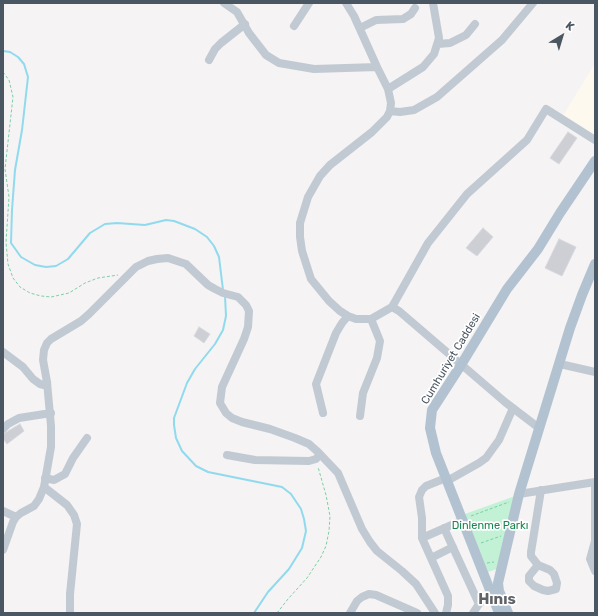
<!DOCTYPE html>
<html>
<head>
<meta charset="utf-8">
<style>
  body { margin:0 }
  #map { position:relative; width:598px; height:616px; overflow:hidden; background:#f5f3f3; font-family:Rubik,sans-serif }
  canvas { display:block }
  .frame { position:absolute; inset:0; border:4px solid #4a5661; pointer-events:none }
  .north { position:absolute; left:542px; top:16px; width:40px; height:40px; -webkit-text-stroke:3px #fff; paint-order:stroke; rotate:38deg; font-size:11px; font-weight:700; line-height:16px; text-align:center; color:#4a5661 }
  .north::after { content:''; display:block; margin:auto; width:14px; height:18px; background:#4a5661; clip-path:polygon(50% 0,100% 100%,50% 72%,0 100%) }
</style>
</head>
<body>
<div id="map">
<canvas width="598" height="616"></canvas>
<div class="frame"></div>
<div class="north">K</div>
</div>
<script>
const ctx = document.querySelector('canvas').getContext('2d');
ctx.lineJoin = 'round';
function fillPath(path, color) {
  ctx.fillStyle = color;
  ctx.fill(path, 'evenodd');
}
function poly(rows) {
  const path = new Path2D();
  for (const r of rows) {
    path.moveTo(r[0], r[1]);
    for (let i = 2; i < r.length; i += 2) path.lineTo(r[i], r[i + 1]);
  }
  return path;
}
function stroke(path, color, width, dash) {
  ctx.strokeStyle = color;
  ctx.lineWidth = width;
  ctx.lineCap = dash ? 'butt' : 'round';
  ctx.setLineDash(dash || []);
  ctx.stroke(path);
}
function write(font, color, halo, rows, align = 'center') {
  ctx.font = font + ' Rubik,sans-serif';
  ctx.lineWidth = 3.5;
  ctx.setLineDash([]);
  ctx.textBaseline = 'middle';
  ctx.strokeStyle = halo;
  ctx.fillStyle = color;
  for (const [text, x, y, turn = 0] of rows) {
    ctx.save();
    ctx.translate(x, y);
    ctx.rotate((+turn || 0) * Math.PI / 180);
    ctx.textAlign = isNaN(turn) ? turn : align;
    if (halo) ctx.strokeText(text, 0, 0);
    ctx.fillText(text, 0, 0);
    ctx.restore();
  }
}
fillPath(poly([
  [595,63,595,140,561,119]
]), '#fdf9ef');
fillPath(poly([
  [518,495,497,569,488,572,465,514]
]), '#c3f1d5');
stroke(poly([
  [3,51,10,52,18,57,24,64,28,77,22,130,15,170,12,210,11,243,21,257,35,265,46,267,56,266,68,259,90,233,105,224,117,223,145,225,166,220,174,221,195,229,207,237,214,246,219,257,223,290],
  [225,296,226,316,223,330,215,344,195,369,187,383,174,418,174,425,176,438,182,451,196,466,208,472,282,487,291,494,301,509,304,519,306,531,302,548,289,569,268,592,254,613]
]), '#90daee', 2);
const building = poly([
  [568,132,577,138,559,164,550,158,568,132],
  [483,228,493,237,477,256,466,248,483,228],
  [559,239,576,247,562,276,545,268,559,239],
  [199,327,210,334,204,343,194,336,199,327],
  [20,424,24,431,7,444,3,439,3,434,20,424]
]);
fillPath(building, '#cdcfd5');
stroke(building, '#d7d9de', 1);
stroke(poly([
  [3,72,9,80,13,97,5,169,9,197,6,242,8,264,13,278,20,287,30,293,41,296,51,297,69,293,85,283,98,278,118,275],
  [471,516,509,502],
  [481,543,501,536],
  [487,563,494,562],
  [277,613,288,599,307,578,321,557,326,546,329,531,330,516,326,495,318,467]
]), '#7ad0a6', 1, [3, 2]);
stroke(poly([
  [224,3,237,12,249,33,266,55,279,63,314,69,377,67],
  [346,3,354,16,377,67,388,89,391,103,390,111,387,117,372,132,330,165,320,176,308,197,300,223,300,237,302,251,311,279,329,301,340,311,348,316,356,319,371,319,392,307,399,311,505,402,539,428],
  [294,26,309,3],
  [360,28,376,20,403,19,411,14,415,8],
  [438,44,450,43,466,35,475,24],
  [209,60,215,49,221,43,245,24],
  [388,89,423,67,434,54,439,38,433,3],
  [390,111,400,112,414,110,437,97,502,40,533,3],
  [392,307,428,243,467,194,527,140,546,109,595,140],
  [3,352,23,367,33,379,40,384,44,385,47,382],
  [560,364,595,372],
  [323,413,316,384,336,333,342,323,348,316],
  [360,416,363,393,377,358,380,341,371,319],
  [3,429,8,424,19,418,51,413],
  [227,455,255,460,309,461,316,459,320,454],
  [45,478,54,480,65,474,73,458,87,438],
  [447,481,479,463,486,458,499,440,513,408],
  [595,482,595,541,590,559,595,571],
  [44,487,67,505,74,515,77,524,70,594,70,613],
  [519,494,595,482],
  [3,511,16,517],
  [444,528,479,604],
  [422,538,463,520],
  [3,550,13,522,16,517,21,513,34,506,39,499,44,487,51,447,51,426,47,382,43,360,44,350,47,343,51,339,81,321,89,314,136,267,148,261,157,259,168,258,186,264,208,285,215,289,223,293,238,297,246,305,249,311,248,327,244,339,222,387,220,403,226,413,232,418,242,422,270,429,295,438,309,444,318,452,338,473,362,529,370,542,377,551,402,571,416,584,435,613],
  [431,558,453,547],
  [538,565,529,576,529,581,534,586,543,590,548,591,556,589,557,583,554,574,550,570,538,565,531,556,531,552,541,490],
  [350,613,357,601,362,597,369,594,376,595,417,613],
  [446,613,448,605,448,596,422,538,422,518,419,497,422,490,426,486,446,478],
  [473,613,479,604,492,593,495,592]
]), '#c1cad2', 8);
stroke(poly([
  [499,613,436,453,430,428,432,410,461,365,507,289,538,249,560,213,595,161],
  [508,613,499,591,498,583,519,494,570,328,582,295,595,264]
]), '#b3c2d1', 10);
write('11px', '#4a5661', '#fff', [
  ["Cumhuriyet Caddesi",451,359,-59]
]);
write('11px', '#17864f', '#fff', [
  ["Dinlenme Parkı",490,526]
]);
write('bold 15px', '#5f6368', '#fff', [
  ["Hınıs",497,600]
]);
</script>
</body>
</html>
